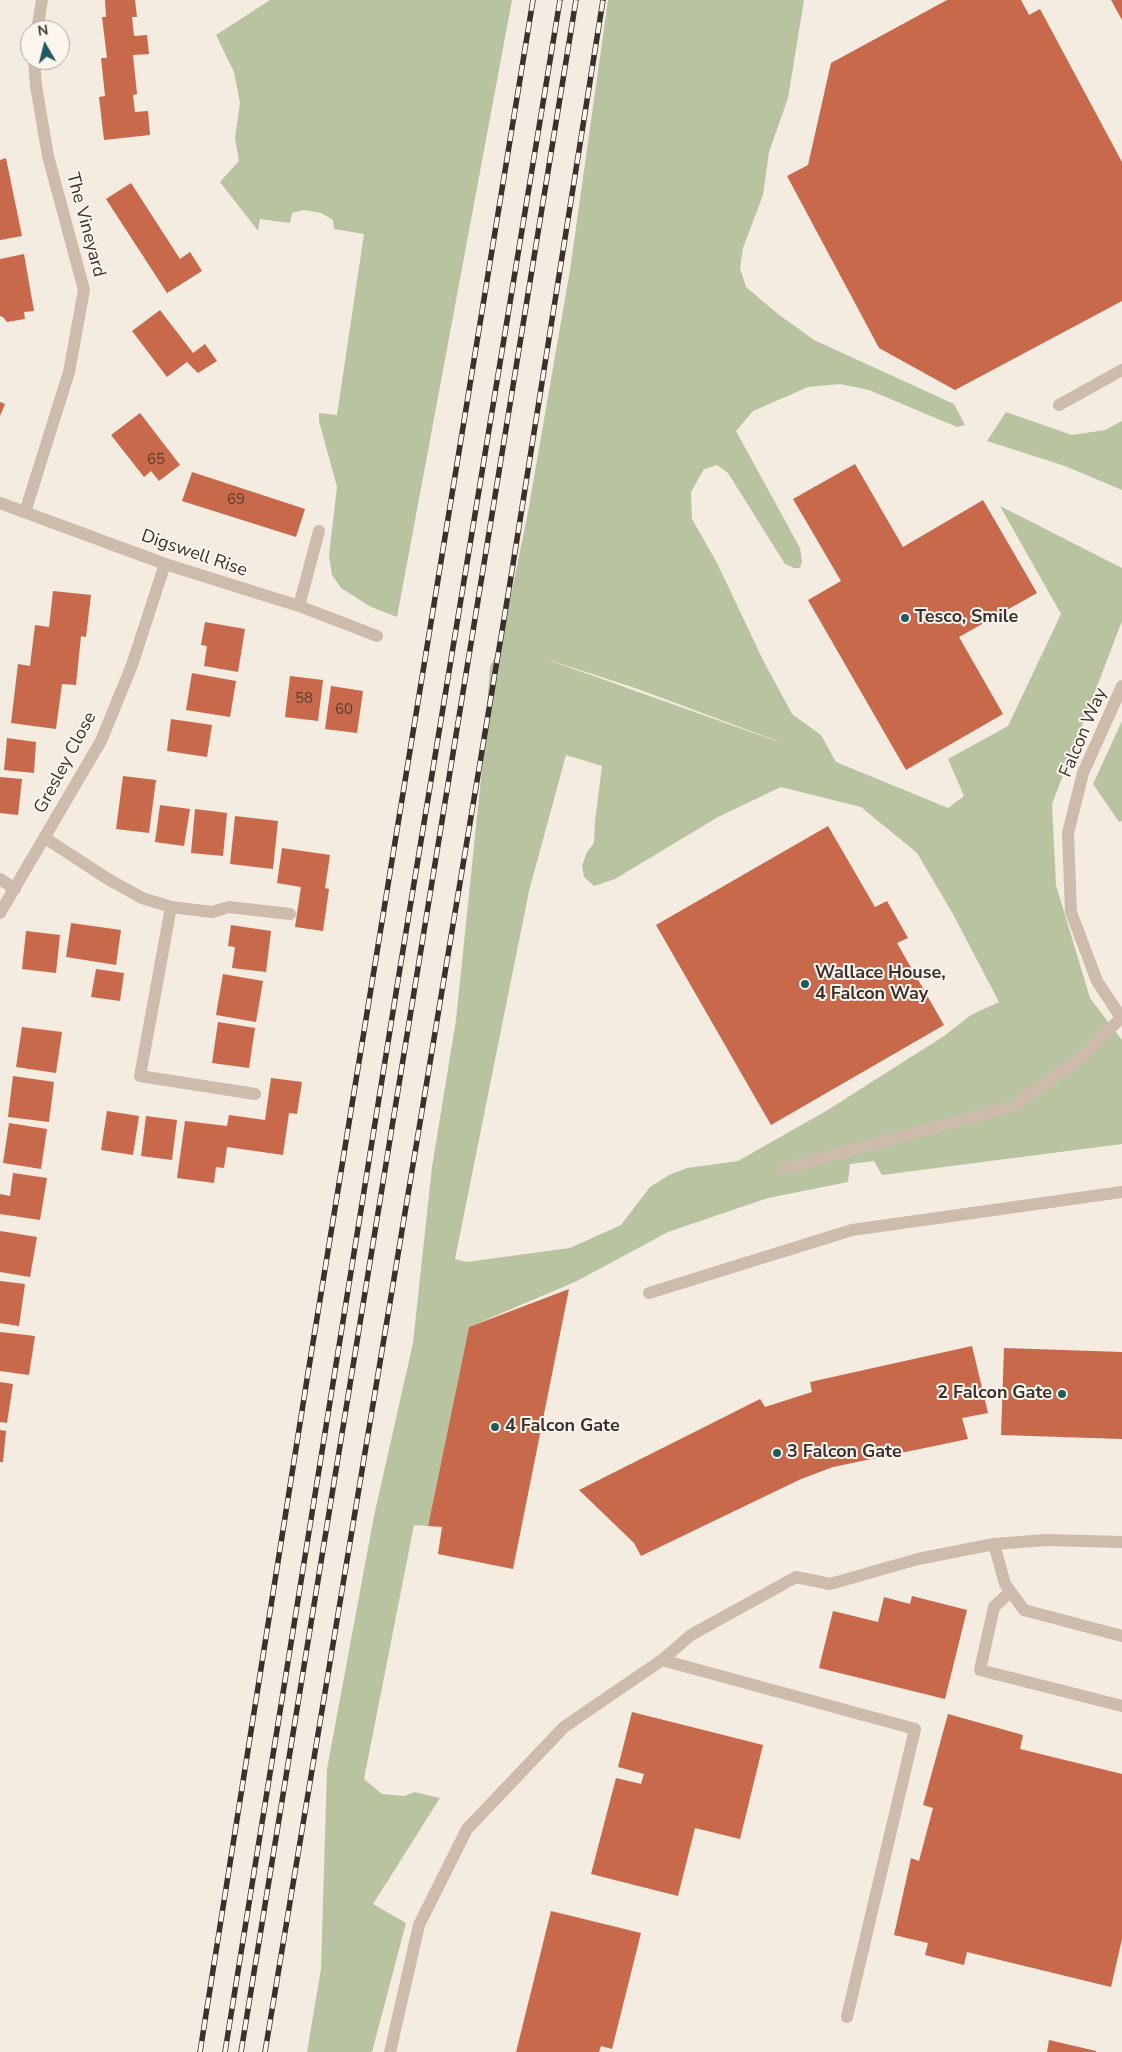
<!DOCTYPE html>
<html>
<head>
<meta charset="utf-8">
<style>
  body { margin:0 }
  #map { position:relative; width:1122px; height:2052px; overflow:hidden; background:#f4ebe1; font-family:"Nunito Sans",sans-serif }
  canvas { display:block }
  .north { position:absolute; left:20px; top:20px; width:50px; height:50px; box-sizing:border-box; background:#fbf5ee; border:1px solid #aea6a0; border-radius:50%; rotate:352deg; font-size:14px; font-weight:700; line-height:20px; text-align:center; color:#3b302b }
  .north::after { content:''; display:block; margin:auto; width:18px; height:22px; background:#1f5a5e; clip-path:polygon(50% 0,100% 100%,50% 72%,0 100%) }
</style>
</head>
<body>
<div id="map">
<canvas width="1122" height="2052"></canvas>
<div class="north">N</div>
</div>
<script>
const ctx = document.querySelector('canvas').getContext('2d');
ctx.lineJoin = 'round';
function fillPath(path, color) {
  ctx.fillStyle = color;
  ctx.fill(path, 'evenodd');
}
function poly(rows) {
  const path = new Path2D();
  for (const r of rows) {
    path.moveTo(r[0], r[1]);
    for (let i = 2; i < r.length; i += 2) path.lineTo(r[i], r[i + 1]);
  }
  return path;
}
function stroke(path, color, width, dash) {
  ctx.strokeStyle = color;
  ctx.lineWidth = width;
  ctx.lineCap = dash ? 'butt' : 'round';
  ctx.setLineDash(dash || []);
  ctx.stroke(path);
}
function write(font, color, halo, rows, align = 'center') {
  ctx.font = font + ' "Nunito Sans",sans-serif';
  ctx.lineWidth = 4;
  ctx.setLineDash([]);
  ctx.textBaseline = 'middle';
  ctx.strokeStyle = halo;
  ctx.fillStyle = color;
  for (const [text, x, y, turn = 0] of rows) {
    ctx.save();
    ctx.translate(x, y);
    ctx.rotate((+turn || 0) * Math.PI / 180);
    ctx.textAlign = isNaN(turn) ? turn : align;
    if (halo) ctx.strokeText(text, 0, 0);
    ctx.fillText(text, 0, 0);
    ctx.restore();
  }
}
fillPath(poly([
  [270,0,512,0,397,617,371,607,341,588,332,575,329,555,337,487,319,421,319,413,337,415,364,234,334,229,333,220,321,213,303,210,292,213,290,223,260,219,258,231,220,182,239,161,235,138,240,103,234,72,216,35],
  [608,0,804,0,788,98,769,152,763,195,743,248,740,268,746,287,778,314,814,340,954,404,965,425,957,427,869,390,840,384,808,387,753,411,736,431,800,548,802,561,800,568,794,568,785,564,728,473,717,465,704,469,691,492,692,519,717,563,763,660,792,714,821,735,836,762,948,808,964,796,948,759,1008,726,1061,614,1000,506,1122,568,1122,621,1052,804,1056,885,1090,998,1122,1040,1122,1144,882,1175,874,1161,850,1164,848,1182,768,1198,668,1232,577,1281,469,1327,428,1526,414,1525,364,1779,382,1794,404,1796,415,1792,440,1798,373,1904,406,1923,372,2052,307,2052,321,1969,327,1769,374,1516,413,1343,432,1167,456,1020,484,749,490,667,501,644,528,512,570,270],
  [540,657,638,689,780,742,779,742],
  [566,755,602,766,595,821,594,843,587,852,582,866,584,877,594,886,615,879,718,817,781,787,861,807,917,853,953,914,999,1002,971,1015,944,1036,826,1111,738,1161,687,1168,669,1175,650,1187,621,1225,570,1248,466,1262,455,1259,529,891],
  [1006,412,1072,435,1105,430,1122,421,1122,490,1065,466,987,441],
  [1122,721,1122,821,1119,822,1093,784]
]), '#b8c4a0');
fillPath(poly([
  [105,0,135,0,137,17,132,17,134,36,147,35,149,54,133,55,137,94,133,95,135,112,148,111,150,135,104,140,99,97,105,96,101,58,107,58,102,17,106,17],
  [947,0,1021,0,1029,15,1040,9,1122,162,1122,301,955,390,879,348,787,176,808,165,831,63],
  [1111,0,1122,0,1122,20],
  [6,158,22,236,0,240,0,160],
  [131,183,180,259,190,252,202,271,167,293,106,199],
  [24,254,34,311,24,312,25,319,7,322,3,317,0,316,0,259],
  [160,310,193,353,205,344,217,361,198,373,187,362,167,377,132,331],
  [0,402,5,404,0,416],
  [140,413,180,465,159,481,151,471,144,477,111,435],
  [855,464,903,547,983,500,1037,593,959,637,1003,714,906,770,808,600,841,581,793,499],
  [192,472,305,509,296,537,182,501],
  [53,591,91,595,86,637,81,636,76,685,62,684,56,729,11,723,18,664,30,666,35,625,49,627],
  [205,622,245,629,238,672,204,666,207,646,201,645],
  [192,673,236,681,230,717,186,710],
  [290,676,323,680,318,721,285,717],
  [331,686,363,691,357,733,325,729],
  [171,719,212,725,207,757,167,751],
  [7,738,36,742,34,773,4,770],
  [123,776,156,780,149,833,116,829],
  [0,777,22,779,18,815,0,813],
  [160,805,190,809,184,846,155,842],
  [195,809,227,813,223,856,191,853],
  [235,816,278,821,273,869,230,864],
  [828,826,875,907,887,901,908,938,897,943,944,1025,771,1125,656,925],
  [282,848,330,855,325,888,329,889,323,931,295,927,301,887,277,883],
  [71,923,121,930,116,965,66,957],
  [231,925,271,931,266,972,232,968,235,947,228,946],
  [26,931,60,935,56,973,22,969],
  [96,969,124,973,120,1001,91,997],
  [223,974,263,981,256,1022,216,1015],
  [218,1022,255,1028,249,1068,212,1063],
  [22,1027,62,1032,56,1073,16,1067],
  [13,1076,54,1082,49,1122,8,1117],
  [271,1078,302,1082,297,1114,289,1113,283,1155,227,1147,224,1168,216,1167,214,1183,177,1178,185,1121,227,1126,229,1115,265,1120],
  [107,1111,139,1116,133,1155,101,1150],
  [146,1116,177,1120,172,1160,141,1156],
  [9,1123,47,1129,41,1169,3,1163],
  [13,1173,47,1178,40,1220,0,1214,0,1194,10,1196],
  [0,1231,37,1237,30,1277,0,1272],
  [0,1281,25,1284,19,1326,0,1323],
  [569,1289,513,1569,438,1554,442,1527,428,1526,469,1327],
  [0,1332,35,1336,29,1375,0,1371],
  [972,1346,988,1413,962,1418,968,1439,833,1467,801,1479,641,1556,634,1543,579,1490,760,1399,765,1407,812,1392,810,1382],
  [1004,1348,1122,1352,1122,1439,1001,1435],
  [0,1382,13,1384,7,1423,0,1422],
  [0,1430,6,1431,3,1462,0,1462],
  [912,1596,967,1610,945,1699,819,1668,833,1611,878,1622,884,1597,910,1604],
  [632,1712,763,1745,740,1839,695,1828,678,1896,591,1874,616,1778,641,1784,644,1774,618,1767],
  [948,1714,1023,1735,1020,1749,1122,1774,1122,1939,1111,1987,967,1952,964,1965,925,1955,928,1943,894,1935,911,1858,919,1861,933,1808,923,1805],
  [551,1911,641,1933,612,2049,601,2046,599,2052,516,2052],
  [1049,2040,1096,2051,1096,2052,1047,2052]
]), '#c8694b');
stroke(poly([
  [37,30,42,0],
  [1059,405,1122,370],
  [0,503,165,564,299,606,377,636],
  [25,512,69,372,84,290,48,156,36,86,34,60],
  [299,606,319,531],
  [1122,686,1083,773,1068,833,1071,912,1097,981,1122,1019],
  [45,838,108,879,142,898,171,907,212,912,229,907,290,914],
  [0,879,15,889],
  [171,907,140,1076,255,1094],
  [0,913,101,741,132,665,165,564],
  [782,1169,1013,1106,1077,1061,1121,1018],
  [649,1293,852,1230,1122,1192],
  [994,1544,1005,1584,1024,1610,1122,1636],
  [1010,1592,994,1607,980,1670,1122,1706],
  [662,1660,915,1729,847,2017],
  [390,2052,419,1925,467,1829,564,1727,662,1660,691,1635,796,1577,830,1584,918,1559,994,1544,1046,1540,1122,1542]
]), '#cdbbac', 12);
const rail = poly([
  [200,2052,308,1373,533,0],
  [225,2052,401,962,560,0],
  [241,2052,576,0],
  [265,2052,510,583,603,0]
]);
stroke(rail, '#3b302b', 5.5);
stroke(rail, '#fbf5ee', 4, [11]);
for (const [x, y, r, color] of [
  [905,618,5,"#1f5a5e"],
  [805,984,5,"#1f5a5e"],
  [1062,1394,5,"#1f5a5e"],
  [495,1427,5,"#1f5a5e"],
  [777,1453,5,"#1f5a5e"]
]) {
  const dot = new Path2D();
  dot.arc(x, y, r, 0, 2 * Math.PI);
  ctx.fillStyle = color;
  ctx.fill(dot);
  stroke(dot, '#fbf5ee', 2);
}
write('15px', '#5e3e33', null, [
  ["65",156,460],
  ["69",236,500],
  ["58",304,699],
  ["60",344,710]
]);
write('18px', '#3b302b', '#fbf5ee', [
  ["The Vineyard",85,225,75],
  ["Digswell Rise",194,554,19],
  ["Falcon Way",1084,733,-67],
  ["Gresley Close",66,763,-62]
]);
write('bold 18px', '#3b302b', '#fbf5ee', [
  ["Tesco, Smile",915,618],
  ["Wallace House,",815,974],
  ["4 Falcon Way",815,995],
  ["2 Falcon Gate",1052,1394,"right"],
  ["4 Falcon Gate",505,1427],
  ["3 Falcon Gate",787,1453]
], 'left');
</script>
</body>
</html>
